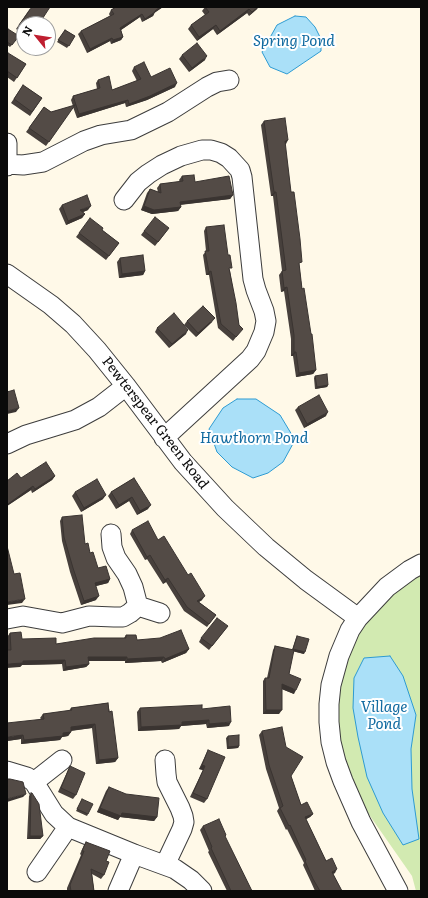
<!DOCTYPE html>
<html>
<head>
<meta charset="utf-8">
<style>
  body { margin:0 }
  #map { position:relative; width:428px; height:898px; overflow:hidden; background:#fff9e8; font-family:Literata,serif }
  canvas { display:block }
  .frame { position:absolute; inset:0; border:8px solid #0a0a0a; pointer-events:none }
  .north { position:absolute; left:16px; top:16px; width:40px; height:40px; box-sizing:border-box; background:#fff; border:1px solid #9d9d9d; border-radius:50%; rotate:300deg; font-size:11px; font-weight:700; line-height:16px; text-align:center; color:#0a0a0a }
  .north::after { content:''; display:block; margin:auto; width:14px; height:18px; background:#bf1e30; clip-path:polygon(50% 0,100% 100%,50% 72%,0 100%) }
</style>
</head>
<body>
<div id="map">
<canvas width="428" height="898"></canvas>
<div class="frame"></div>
<div class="north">N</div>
</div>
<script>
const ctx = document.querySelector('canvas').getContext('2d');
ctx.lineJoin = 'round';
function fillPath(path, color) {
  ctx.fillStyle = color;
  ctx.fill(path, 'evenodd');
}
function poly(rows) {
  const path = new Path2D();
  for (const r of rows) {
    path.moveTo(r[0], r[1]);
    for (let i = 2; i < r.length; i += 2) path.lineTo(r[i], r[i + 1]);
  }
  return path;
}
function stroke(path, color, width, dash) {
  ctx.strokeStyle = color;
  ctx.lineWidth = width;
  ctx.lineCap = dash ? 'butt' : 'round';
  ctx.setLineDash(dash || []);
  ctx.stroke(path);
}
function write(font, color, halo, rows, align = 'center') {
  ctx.font = font + ' Literata,serif';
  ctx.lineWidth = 4;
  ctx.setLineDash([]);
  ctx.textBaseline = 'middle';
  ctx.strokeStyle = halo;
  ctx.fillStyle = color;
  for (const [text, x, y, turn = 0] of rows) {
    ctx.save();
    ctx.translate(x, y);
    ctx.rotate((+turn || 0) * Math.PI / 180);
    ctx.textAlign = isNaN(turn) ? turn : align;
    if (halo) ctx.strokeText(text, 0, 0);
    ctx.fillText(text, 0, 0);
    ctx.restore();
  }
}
fillPath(poly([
  [421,564,421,891,416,891,412,876,361,803,333,739,331,716,350,630]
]), '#d2eab1');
const water = poly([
  [295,16,306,17,315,27,321,39,321,51,287,74,270,67,262,52,277,25,295,16],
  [237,399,256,399,280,415,295,440,283,462,268,473,253,478,232,467,217,452,209,429,223,408,237,399],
  [390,656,403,676,416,715,411,749,412,789,419,839,403,845,383,813,367,777,358,737,353,708,354,678,364,658,390,656]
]);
fillPath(water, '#aae0f8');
stroke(water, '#2e9bd2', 1);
const minor = poly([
  [7,143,7,166],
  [7,164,23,165,43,162,84,141,101,135,131,130,168,112,207,87,217,82,229,80],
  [124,200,138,182,148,174,162,165,181,156,202,150,211,150,221,153,229,158,240,170,242,177,253,279,256,290,264,311,266,321,264,332,256,351,250,359,164,438],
  [7,274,51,305,73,324,97,350,126,386,183,462,225,508,266,547,306,580,358,618],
  [7,444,26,435,75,420,99,407,126,386],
  [138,606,160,613],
  [7,619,23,616,62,623,89,616,114,617,123,617,130,613,138,606,133,587,127,574,116,558,112,547,111,534],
  [7,771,27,777,34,782,54,814,68,827,134,854,175,869,191,880,202,891],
  [34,782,62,760],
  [165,865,182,829,184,822,183,816,180,808,167,782,166,774,165,760],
  [37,872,68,827],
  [118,891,134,854],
  [398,891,361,822,343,781,336,762,331,742,329,722,329,704,331,685,339,656,350,630,358,618,387,587,410,570,421,564]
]);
stroke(minor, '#3d3d3d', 21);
stroke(minor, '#fff', 19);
fillPath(poly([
  [31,7,24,24,24,34,16,29],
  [116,7,163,7,155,12,153,16,142,22,140,17,121,30,123,37,121,40,111,44,110,41,87,53,78,34,81,31,110,16,109,14,111,10],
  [205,7,257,9,249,16,247,13,217,35,213,29,197,41,188,29,191,25,205,15,202,11],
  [7,30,19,36,10,47,7,45],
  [65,30,75,36,67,48,57,42],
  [7,54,26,64,14,82,7,77],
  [182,55,205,60,189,72,179,59],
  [134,67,151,77,175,87,147,100,126,107,125,103,77,118,73,107,46,146,26,132,44,107,51,112,73,106,71,100,73,96,97,89,96,83,98,80,112,90,137,81,132,71],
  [23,85,42,98,30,116,11,103],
  [264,121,286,144,285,144,302,289,316,370,313,374,296,377,293,356,291,356,291,339,284,291,281,292,279,275,282,271,273,196,271,196,261,125],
  [182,176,195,182,233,195,230,199,180,205,181,207,178,211,152,214,141,210,147,193,150,189,158,192,157,188,160,184,180,182,179,180],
  [62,205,88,210,83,212,85,214,82,218,66,225,59,209],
  [206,227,230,271,240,332,233,341,218,328,209,275,206,275,203,255,206,251,204,231],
  [169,228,155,246,141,235,144,231],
  [102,230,119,243,106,260,76,237,79,233],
  [120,258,145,271,143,275,119,278,117,262],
  [187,321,212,322,196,337,184,325],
  [157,328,186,334,169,348,155,332],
  [315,376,328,385,327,387,315,389,314,378],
  [298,407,326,416,304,428,295,410],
  [55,476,52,480,32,493,31,490,7,506,7,481,21,478],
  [134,478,148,509,137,515,129,501,116,509,108,496,111,492],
  [75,492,103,499,81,512,72,496],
  [62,517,85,544,98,568,110,579,108,583,96,586,96,600,81,605,70,572,62,541,60,521],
  [132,530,158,540,202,600,199,602,216,615,207,627,184,611,166,582,163,584,147,559,145,560,130,534],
  [228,626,209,650,199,642,201,638],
  [10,633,22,639,56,644,124,638,126,635,137,640,189,649,186,653,162,663,161,661,125,663,125,661,88,661,89,664,86,667,63,671,62,664,22,665,20,667,8,650,7,637],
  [297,636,304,654,293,651,289,674,294,694,282,689,279,714,263,714,263,681,265,678,267,678,273,650,275,646,292,650,296,638],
  [108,703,118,758,115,762,96,764,92,728,71,731,71,732,68,736,62,737,60,740,21,744,21,739,7,741,41,719,40,718,43,714,69,711,71,708],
  [140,708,202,709,229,726,207,728,206,724,181,726,179,729,138,731,137,712],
  [262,731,291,776,301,805,313,814,310,817,306,819,326,861,335,873,333,874,342,891,315,891,311,882,303,865,304,863,287,829,286,830,277,811,279,808,266,769,259,735],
  [228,736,239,746,238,748,227,749,226,738],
  [208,750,207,799,204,803,190,797,203,770,199,769,206,754],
  [70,766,76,795,73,799,58,792,68,770],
  [109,787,157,817,154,821,120,817,118,820,97,812,106,791],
  [31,793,43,836,40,839,27,839,29,796],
  [82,799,88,814,87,816,76,811],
  [203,826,226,835,225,837,252,891,227,891,208,852,209,851,200,830],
  [86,842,106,861,104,875,101,879,92,874,94,891,67,891,67,888,81,855,80,854,84,845]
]), '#47403c');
fillPath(poly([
  [160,7,163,7,153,14,155,12,153,16,142,22,145,19],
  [258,7,259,7,257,9,249,16,252,12],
  [249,9,247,13,217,35,220,31],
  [142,14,140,17,118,32,120,28],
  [216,25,213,29,197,41,199,37],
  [123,37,121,40,111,44,113,40],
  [112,38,110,41,87,53,90,49],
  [207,56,205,60,189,72,192,68],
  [177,83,175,87,147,100,126,107,129,104],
  [128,100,125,103,77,118,79,114],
  [288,140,286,144,282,145,285,141],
  [274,192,276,192,273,196,271,196],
  [233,195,230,199,177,205,180,202],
  [91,206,88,210,78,214,80,210],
  [144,206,181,207,178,211,152,214,141,210],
  [85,214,82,218,66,225,68,221],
  [145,271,143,275,119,278,122,274],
  [211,271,209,275,206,275,209,272],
  [287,287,284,291,281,292,284,288],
  [215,318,212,322,196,337,198,333],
  [188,330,186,334,169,348,172,344],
  [294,352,296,352,293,356,291,356],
  [316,370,313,374,296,377,299,373],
  [328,385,327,387,315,389,317,387],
  [19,408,16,412,7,414,7,411],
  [328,412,326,416,304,428,307,424],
  [55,476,52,480,32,493,35,489],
  [33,486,31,490,7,506,8,504],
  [106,495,103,499,81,512,84,508],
  [132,497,129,501,116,509,119,505],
  [151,505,148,509,137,515,140,511],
  [150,555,147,559,145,560,147,557],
  [168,578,166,582,163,584,165,580],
  [110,579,108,583,92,587,95,583],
  [99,596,96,600,81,605,84,601],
  [205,596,202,600,194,605,197,601],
  [25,599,22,603,7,605,7,602],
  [189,649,186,653,162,663,165,659],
  [293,649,305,652,304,654,292,651],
  [88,657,127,657,125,661,85,661],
  [164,657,161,661,125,663,127,659],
  [65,660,62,664,22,665,20,667,7,668,7,664,23,661],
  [89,664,86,667,63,671,66,667],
  [282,684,296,690,294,694,279,688],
  [266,710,282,710,279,714,263,714],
  [209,720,206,724,181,726,179,729,138,731,141,727,182,722],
  [231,722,229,726,207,728,209,724],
  [95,724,92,728,68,731,71,727],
  [71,732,68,736,62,737,60,740,21,744,24,740,63,733],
  [23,735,21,739,7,741,7,737],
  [239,746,238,748,227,749,228,747],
  [118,758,115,762,96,764,99,760],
  [202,765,205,766,203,770,199,769],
  [26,794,23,797,7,802,7,799],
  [100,808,157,817,154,821,120,817,118,820,97,812],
  [313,814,310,817,303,821,305,817],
  [30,836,43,836,40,839,27,839],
  [337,869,335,873,329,875,332,872]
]), '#3a3431');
const building = poly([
  [32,7,50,7,39,24,24,24,24,29,19,25,32,7],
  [116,7,160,7,155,11,155,12,145,19,142,14,120,28,123,37,113,40,112,38,90,49,81,31,114,14,111,10,116,7],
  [205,7,258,7,252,12,249,9,220,31,216,25,199,37,191,25,209,12,205,7],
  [8,29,19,36,12,45,7,42,7,30,8,29],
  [65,30,75,36,69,46,58,40,65,30],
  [197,43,207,56,192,68,182,55,197,43],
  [8,53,26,64,17,78,7,71,7,54,8,53],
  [144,62,151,77,170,68,177,83,150,96,129,104,128,100,79,114,73,96,100,88,98,80,109,76,112,90,141,79,134,67,144,62],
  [23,85,42,98,32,112,14,99,23,85],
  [75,105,49,142,29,128,44,107,51,112,75,105],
  [285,118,288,140,285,141,291,192,294,192,300,239,302,262,299,263,302,289,304,288,311,334,312,334,316,370,299,373,296,352,294,352,294,335,287,287,284,288,282,271,286,270,276,192,274,192,264,121,285,118],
  [194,175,195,182,229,176,233,195,180,202,181,207,154,210,144,206,150,189,161,193,160,184,183,181,182,176,194,175],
  [87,195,91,206,80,210,85,214,68,221,62,205,87,195],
  [155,217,169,228,158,242,144,231,155,217],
  [90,218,103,228,102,230,119,243,109,256,79,233,90,218],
  [224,225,228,255,230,255,232,268,229,268,236,303,239,325,243,329,236,337,221,324,211,271,209,272,205,251,209,251,206,227,224,225],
  [143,255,145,271,122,274,120,258,143,255],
  [203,306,215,318,198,333,187,321,203,306],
  [174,313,188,330,172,344,157,328,174,313],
  [327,374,328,385,317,387,315,376,327,374],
  [14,390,19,408,7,411,7,392,14,390],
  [319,395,328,412,307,424,298,407,319,395],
  [46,462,55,476,35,489,33,486,8,504,7,503,7,481,17,473,21,478,46,462],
  [134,478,151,505,140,511,132,497,119,505,111,492,134,478],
  [97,479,106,495,84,508,75,492,97,479],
  [82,515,85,544,88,543,90,553,93,552,98,568,106,566,110,579,95,583,99,596,84,601,73,568,64,537,62,517,82,515],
  [148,521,158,540,164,536,188,575,191,573,205,596,197,601,216,615,209,624,187,607,168,578,165,580,150,555,147,557,132,530,148,521],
  [7,546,14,574,20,573,25,599,7,602,7,546],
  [217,618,228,626,212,646,201,638,217,618],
  [181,630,189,649,165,659,164,657,127,659,127,657,88,657,89,664,66,667,65,660,23,661,23,663,7,664,7,650,11,650,10,633,21,632,22,639,56,638,56,644,94,638,126,638,126,635,136,635,137,640,160,638,181,630],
  [297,636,309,639,305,652,293,649,297,636],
  [275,646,294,650,289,674,301,679,296,690,282,684,282,710,266,710,265,678,269,678,275,646],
  [108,703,109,712,112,711,118,758,99,760,95,724,71,727,71,732,63,733,63,736,24,740,23,735,7,737,7,723,44,719,43,714,72,710,71,708,108,703],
  [202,705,202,709,230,706,231,722,209,724,209,720,182,722,182,725,141,727,140,708,202,705],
  [282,727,286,747,303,757,291,776,301,805,307,802,313,814,305,817,326,861,332,858,337,869,332,872,342,891,320,891,313,879,305,861,306,860,290,825,289,826,280,808,283,806,269,765,262,731,282,727],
  [239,735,239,746,228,747,228,736,239,735],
  [208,750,225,757,207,799,193,793,205,766,202,765,208,750],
  [70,766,85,773,76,795,61,788,70,766],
  [7,779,10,779,23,782,26,794,7,799,7,779],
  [109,787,126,794,159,798,157,817,122,813,121,816,100,808,109,787],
  [31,793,32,793,39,804,43,836,30,836,31,793],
  [82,799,93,804,88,814,77,809,82,799],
  [219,819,226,835,225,836,252,891,241,891,241,890,240,891,231,891,211,848,212,847,203,826,219,819],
  [86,842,110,851,106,861,109,862,104,875,91,869,94,891,71,891,70,885,84,851,82,851,86,842]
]);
fillPath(building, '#534b46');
stroke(building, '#3a3431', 1);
write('14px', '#0a0a0a', '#fff', [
  ["Pewterspear Green Road",155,423,52]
]);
write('italic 15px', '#106aa0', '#fff', [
  ["Spring Pond",294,42],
  ["Hawthorn Pond",254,439],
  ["Village",384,708],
  ["Pond",384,725]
]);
</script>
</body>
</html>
